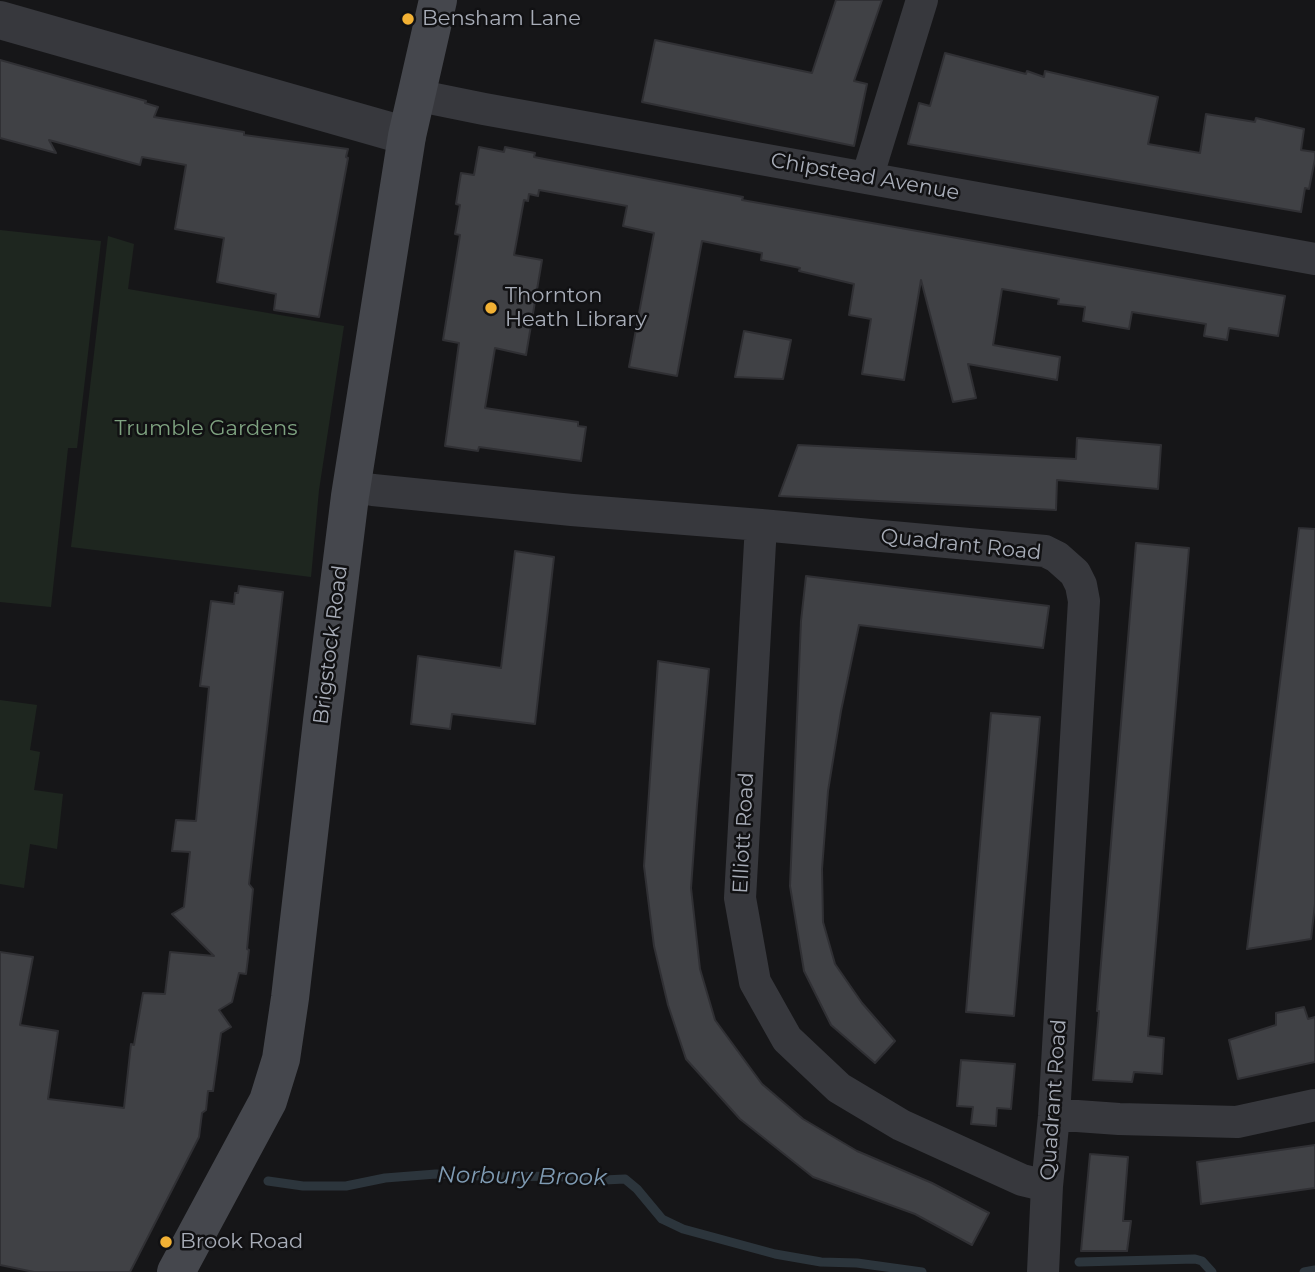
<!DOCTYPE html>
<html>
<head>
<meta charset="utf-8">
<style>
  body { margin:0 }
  canvas { display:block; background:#161618 }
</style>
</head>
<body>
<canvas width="1315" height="1272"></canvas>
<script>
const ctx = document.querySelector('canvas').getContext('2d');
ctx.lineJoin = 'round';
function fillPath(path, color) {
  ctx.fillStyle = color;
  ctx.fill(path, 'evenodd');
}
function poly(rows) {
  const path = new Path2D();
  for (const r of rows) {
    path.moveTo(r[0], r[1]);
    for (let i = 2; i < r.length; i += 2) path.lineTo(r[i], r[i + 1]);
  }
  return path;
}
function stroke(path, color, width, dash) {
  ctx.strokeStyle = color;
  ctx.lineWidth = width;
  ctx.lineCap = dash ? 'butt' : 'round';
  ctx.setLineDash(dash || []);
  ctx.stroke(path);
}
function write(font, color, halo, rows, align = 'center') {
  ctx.font = font + ' Montserrat,sans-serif';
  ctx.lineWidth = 5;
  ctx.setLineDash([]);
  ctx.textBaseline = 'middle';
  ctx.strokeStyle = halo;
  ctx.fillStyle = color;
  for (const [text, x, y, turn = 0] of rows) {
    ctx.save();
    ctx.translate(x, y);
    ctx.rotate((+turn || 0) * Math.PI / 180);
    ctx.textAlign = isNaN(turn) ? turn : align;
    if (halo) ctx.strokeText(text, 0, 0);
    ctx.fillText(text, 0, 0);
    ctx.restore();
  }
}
fillPath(poly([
  [0,230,101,241,77,448,68,448,51,607,0,602],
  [108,236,134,244,128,289,344,326,319,490,311,577,71,547],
  [0,700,37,705,30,750,40,752,34,790,63,794,57,849,30,844,24,888,0,884]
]), '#1e261f');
stroke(poly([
  [268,1181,303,1186,346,1186,385,1178,436,1174,506,1177,551,1176,604,1180,625,1179,637,1189,662,1219,683,1229,775,1254,821,1262,857,1263,922,1272],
  [1079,1262,1195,1259,1202,1261,1212,1272],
  [1304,1272,1315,1270]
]), '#2c353c', 9);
const building = poly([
  [836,0,882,0,854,81,867,84,854,146,642,102,655,40,812,73,836,0],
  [945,53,1026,74,1027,71,1044,77,1045,71,1158,97,1148,144,1200,153,1206,114,1255,122,1256,118,1304,129,1301,150,1315,152,1315,159,1309,189,1305,188,1301,212,908,144,919,103,930,106,945,53],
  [0,60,146,101,145,103,158,107,154,117,244,132,244,135,348,149,346,157,348,158,319,317,274,310,276,294,217,282,224,238,175,229,186,165,142,157,140,165,49,140,56,153,0,138,0,60],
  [479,147,504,152,505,147,535,153,534,157,743,197,742,200,1285,296,1278,336,1229,328,1227,340,1204,336,1206,324,1132,312,1129,329,1083,321,1085,307,1058,304,1059,299,1002,289,993,345,1060,357,1057,380,968,364,976,398,953,402,921,280,904,380,862,374,871,319,849,315,854,284,799,271,800,268,761,260,762,253,702,241,677,376,629,367,654,233,623,226,627,206,539,190,538,196,529,194,528,201,524,200,514,255,542,260,526,355,495,348,485,408,578,422,578,426,586,427,581,461,479,447,478,451,445,446,459,343,443,340,460,235,455,234,460,205,456,204,461,173,474,175,479,147],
  [744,331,791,340,783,379,735,377,744,331],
  [1077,438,1161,445,1158,489,1057,480,1056,510,779,496,798,445,1076,459,1077,438],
  [1299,528,1315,529,1315,904,1311,939,1247,949,1299,528],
  [1136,543,1189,548,1148,1036,1164,1038,1162,1074,1134,1072,1132,1082,1093,1080,1099,1011,1097,1011,1136,543],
  [515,551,554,557,535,724,452,714,450,729,411,724,418,656,501,668,515,551],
  [806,576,1049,606,1043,648,859,625,841,711,828,791,822,869,823,922,835,964,862,1003,895,1041,875,1063,831,1025,804,971,790,886,801,621,806,576],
  [239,586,283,592,249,884,253,889,247,949,249,950,246,974,239,973,232,1002,219,1010,231,1027,221,1033,213,1091,208,1091,206,1110,202,1113,199,1137,130,1272,34,1272,0,1265,0,952,33,957,20,1025,58,1031,48,1099,124,1108,131,1044,134,1045,143,993,165,994,170,952,214,956,172,914,184,907,190,852,172,851,176,820,196,821,209,687,200,686,211,601,234,604,235,593,238,593,239,586],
  [658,661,709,669,697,805,691,888,700,969,715,1020,762,1084,803,1119,857,1151,932,1183,989,1213,972,1245,915,1214,813,1177,740,1119,686,1059,668,1005,654,946,644,866,658,661],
  [991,713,1040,717,1014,1016,966,1012,991,713],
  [1304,1007,1308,1019,1315,1017,1315,1062,1238,1079,1229,1040,1276,1025,1276,1013,1304,1007],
  [961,1060,1015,1064,1011,1109,997,1108,996,1126,971,1124,973,1107,957,1106,961,1060],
  [1315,1145,1315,1188,1201,1204,1197,1162,1315,1145],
  [1090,1154,1128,1157,1123,1221,1131,1221,1127,1251,1081,1251,1090,1154]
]);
fillPath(building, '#404145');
stroke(building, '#303034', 2);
stroke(poly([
  [415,95,484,109,1315,259],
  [867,178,922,0],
  [351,486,373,490,572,510,761,525,1045,551,1057,557,1075,573,1081,585,1084,601,1054,1116,1047,1186,1043,1272],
  [761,525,740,898,755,982,787,1039,839,1088,901,1125,1022,1180,1047,1186],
  [1054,1116,1077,1116,1119,1119,1237,1122,1315,1105]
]), '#37383d', 32);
stroke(poly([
  [0,20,407,136]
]), '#37383d', 38);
stroke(poly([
  [176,1272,268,1101,281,1059,290,998,322,721,350,496,407,136,438,0]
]), '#45474d', 38);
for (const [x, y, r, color] of [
  [408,19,7,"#f2b134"],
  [491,308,7,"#f2b134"],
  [166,1242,7,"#f2b134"]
]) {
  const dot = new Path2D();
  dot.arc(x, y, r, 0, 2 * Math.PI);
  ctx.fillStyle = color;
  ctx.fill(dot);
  stroke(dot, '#111113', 2.5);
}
write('21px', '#a8adb8', '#111113', [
  ["Bensham Lane",422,19],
  ["Thornton",505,296],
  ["Heath Library",505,320],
  ["Brook Road",180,1242]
], 'left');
write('21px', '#a8adb8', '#111113', [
  ["Chipstead Avenue",865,177,10],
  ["Quadrant Road",961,545,6],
  ["Brigstock Road",331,645,-83],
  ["Elliott Road",744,833,-87],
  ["Quadrant Road",1054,1100,-86]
]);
write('21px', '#7fa381', '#111113', [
  ["Trumble Gardens",206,429]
]);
write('italic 23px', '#7f9bb3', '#111113', [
  ["Norbury Brook",522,1177,1]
]);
</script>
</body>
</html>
